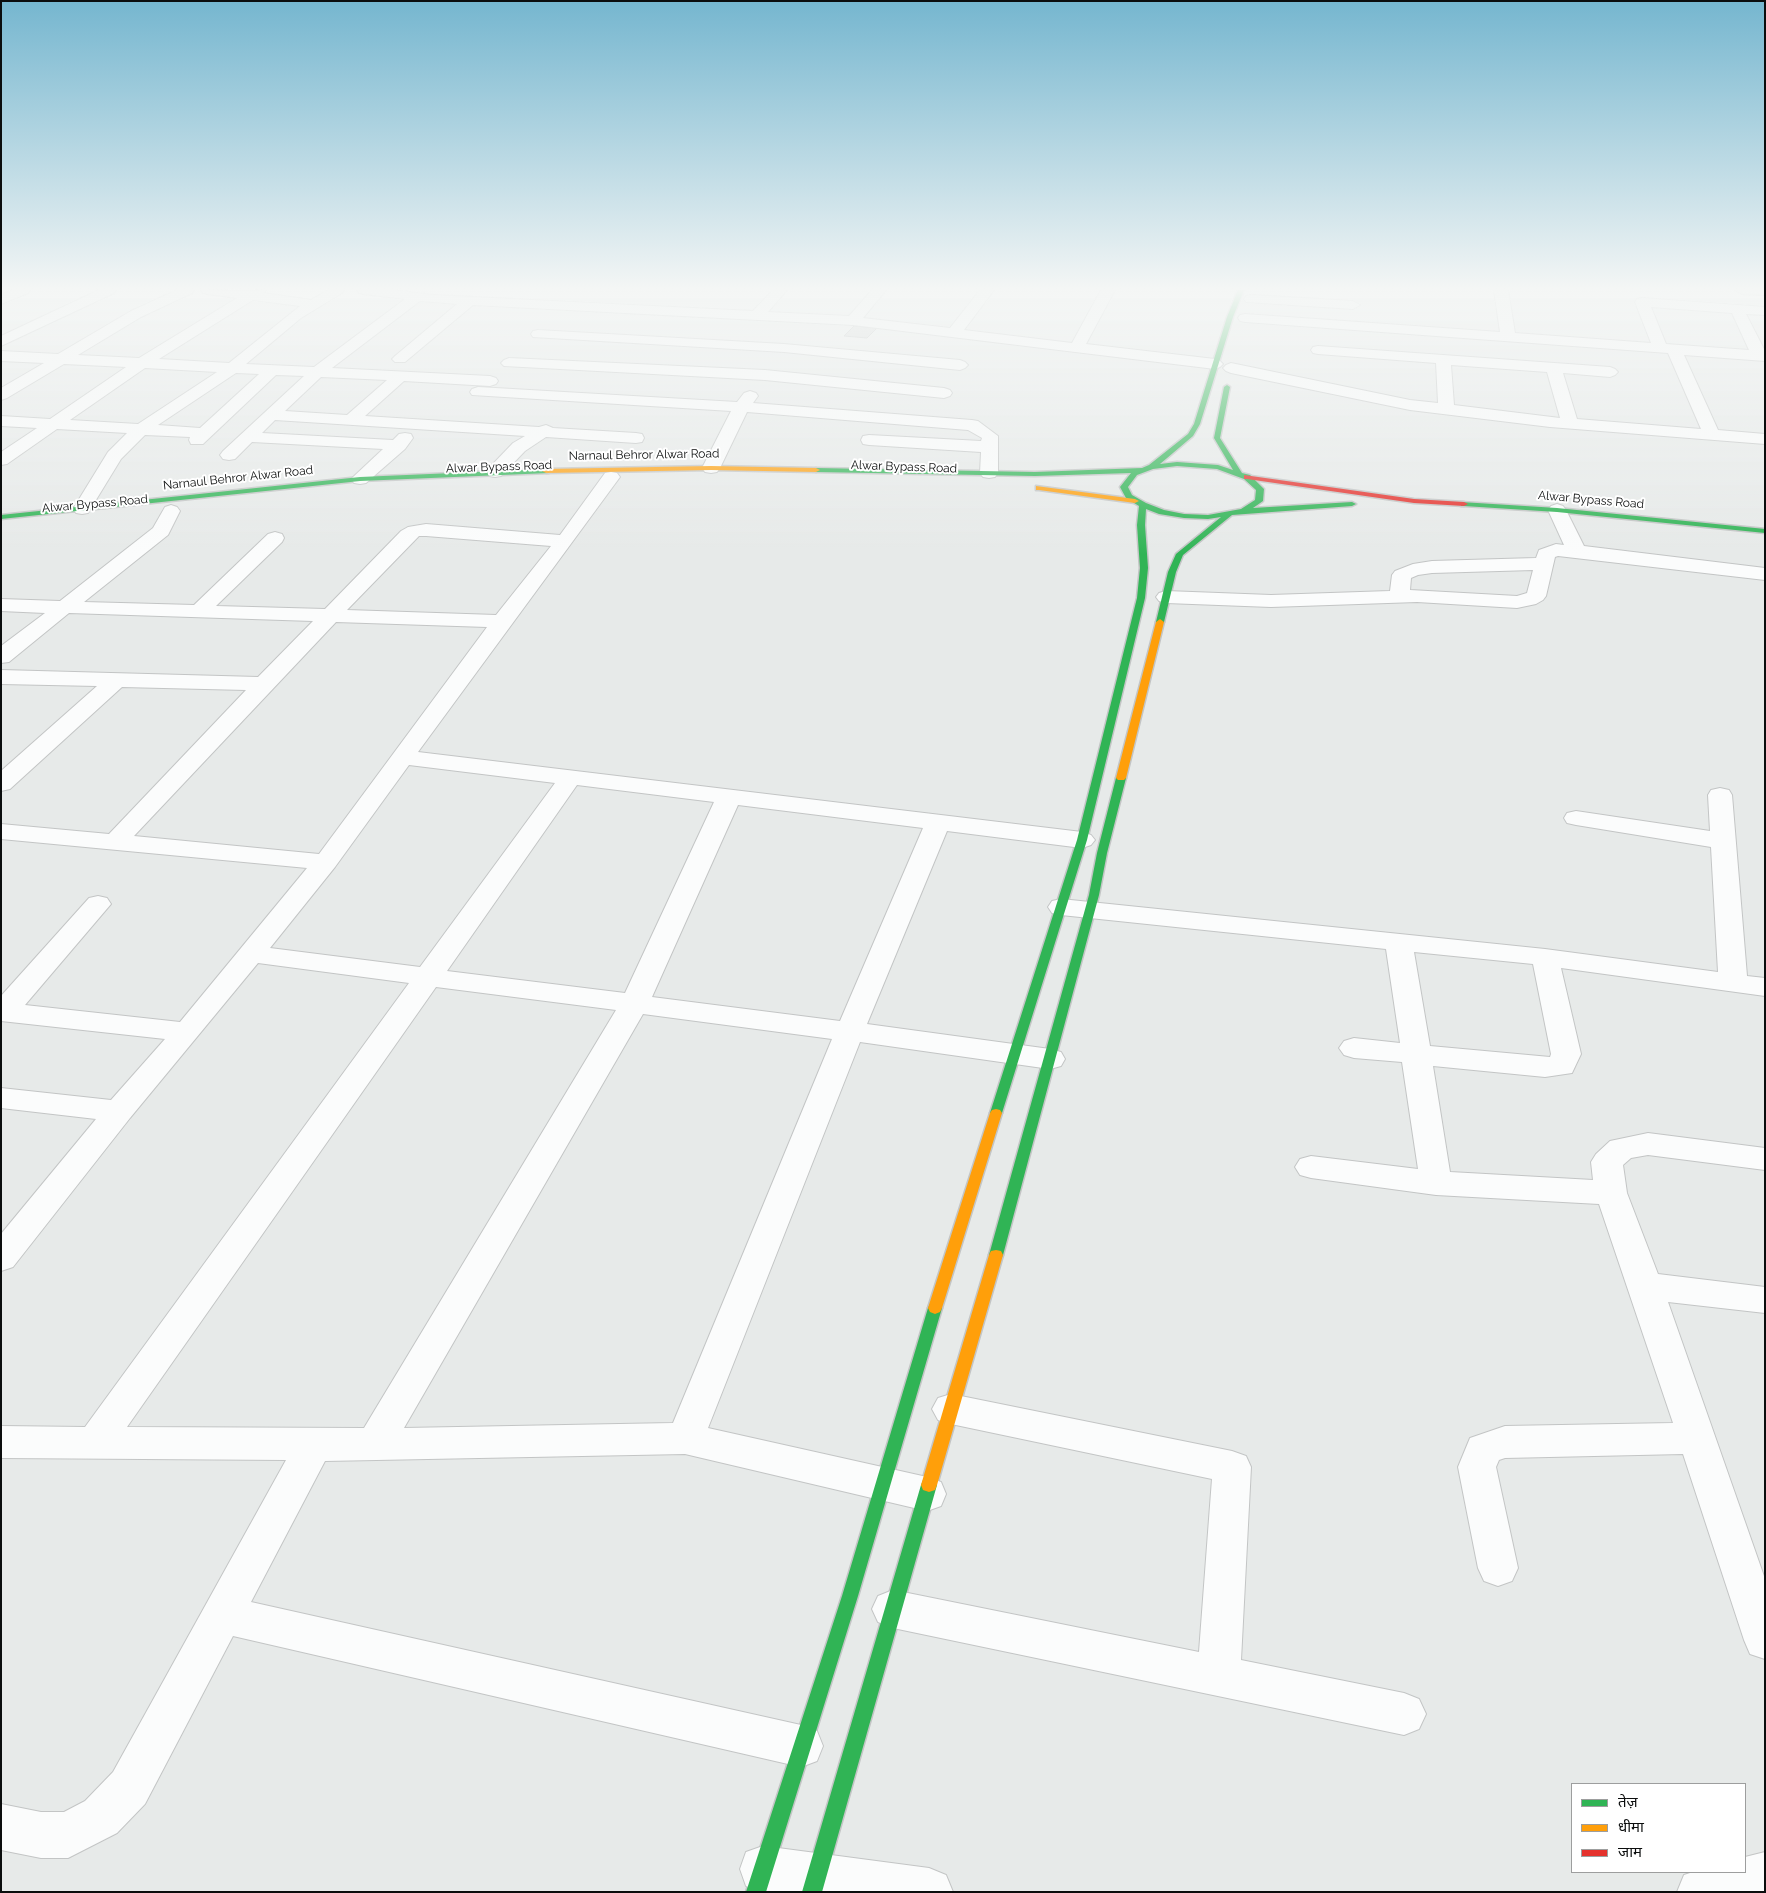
<!DOCTYPE html>
<html>
<head>
<meta charset="utf-8">
<style>
  body { margin:0 }
  #map { position:relative; width:1766px; height:1893px; overflow:hidden; background:#e7eae9; font-family:Raleway,"Noto Sans Devanagari",sans-serif }
  canvas { display:block }
  .frame { position:absolute; inset:0; border:2px solid #0b0d0d; pointer-events:none }
  .legend { position:absolute; left:1571px; top:1783px; width:175px; height:90px; box-sizing:border-box; background:#fff; border:1px solid #9d9e9e; margin:0; padding:6px 9px; list-style:none; font-size:15px; color:#0b0d0d }
  .legend li { display:flex; align-items:center; gap:10px; height:25px }
  .legend b { width:25px; border:1px solid #9d9e9e }
</style>
</head>
<body>
<div id="map">
<canvas width="1766" height="1893"></canvas>
<div class="frame"></div>
<ul class="legend">
<li><b style="height:6px;background:#30b455"></b>तेज़</li>
<li><b style="height:6px;background:#ff9f0a"></b>धीमा</li>
<li><b style="height:6px;background:#e5322d"></b>जाम</li>
</ul>
</div>
<script>
const ctx = document.querySelector('canvas').getContext('2d');
ctx.lineJoin = 'round';
function fillPath(path, color) {
  ctx.fillStyle = color;
  ctx.fill(path, 'evenodd');
}
function poly(rows) {
  const path = new Path2D();
  for (const r of rows) {
    path.moveTo(r[0], r[1]);
    for (let i = 2; i < r.length; i += 2) path.lineTo(r[i], r[i + 1]);
  }
  return path;
}
function stroke(path, color, width, dash) {
  ctx.strokeStyle = color;
  ctx.lineWidth = width;
  ctx.lineCap = dash ? 'butt' : 'round';
  ctx.setLineDash(dash || []);
  ctx.stroke(path);
}
function write(font, color, halo, rows, align = 'center') {
  ctx.font = font + ' Raleway,sans-serif';
  ctx.lineWidth = 4;
  ctx.setLineDash([]);
  ctx.textBaseline = 'middle';
  ctx.strokeStyle = halo;
  ctx.fillStyle = color;
  for (const [text, x, y, turn = 0] of rows) {
    ctx.save();
    ctx.translate(x, y);
    ctx.rotate((+turn || 0) * Math.PI / 180);
    ctx.textAlign = isNaN(turn) ? turn : align;
    if (halo) ctx.strokeText(text, 0, 0);
    ctx.fillText(text, 0, 0);
    ctx.restore();
  }
}
const building = poly([
  [854,326,877,328,867,338,844,336,854,326]
]);
fillPath(building, '#d1d3d2');
stroke(building, '#b4b6b6', 1);
const street = poly([
  [13,290,30,290,28,293,1,304,1,295,13,290],
  [99,290,116,290,114,293,1,346,1,336,99,290],
  [177,290,194,290,192,293,141,317,78,355,139,358,237,298,208,294,203,293,201,290,248,291,266,290,263,293,311,300,328,290,344,290,342,293,301,318,246,364,314,367,405,299,364,294,359,293,357,290,393,290,433,295,753,311,773,290,787,290,768,312,849,316,872,290,886,290,863,318,950,328,980,290,994,290,964,330,1072,343,1101,290,1115,290,1086,344,1215,359,1220,361,1223,364,1220,367,1215,369,853,325,473,305,405,362,395,362,392,359,395,356,457,304,420,301,332,368,490,376,496,378,498,381,496,384,490,386,404,381,365,416,539,427,546,425,553,428,636,433,642,434,644,438,642,442,636,443,546,437,525,451,501,476,495,477,489,476,486,472,489,468,513,443,525,436,275,420,262,433,393,440,399,434,405,433,411,434,413,438,405,449,366,483,360,484,354,483,351,479,383,449,252,442,235,459,229,460,223,459,220,455,223,451,304,376,276,375,203,444,191,444,189,440,190,437,145,435,121,459,88,513,82,514,76,513,73,509,108,452,127,433,57,429,7,464,1,465,1,452,37,428,1,426,1,416,50,419,126,367,64,364,7,398,1,400,1,388,44,363,1,361,1,351,58,354,131,311,177,290],
  [253,300,300,306,229,363,159,359,253,300],
  [145,368,217,372,138,424,70,420,145,368],
  [236,373,259,374,200,428,158,425,236,373],
  [321,377,387,380,347,415,285,411,321,377],
  [1494,290,1508,290,1515,333,1651,343,1635,302,1637,299,1642,298,1765,307,1765,315,1746,314,1765,351,1765,361,1684,355,1718,430,1765,434,1765,444,1550,427,1410,410,1231,373,1226,371,1223,368,1226,365,1231,363,1410,400,1438,403,1436,363,1318,354,1313,353,1311,350,1313,347,1318,346,1610,367,1615,369,1618,372,1615,375,1610,377,1563,373,1577,419,1701,429,1668,353,1245,322,1240,321,1238,318,1240,315,1245,314,1500,332,1494,290],
  [1651,307,1732,313,1749,350,1666,344,1651,307],
  [1451,365,1547,372,1560,418,1454,405,1451,365],
  [1735,290,1765,290,1765,295,1742,294,1735,290],
  [1251,295,1353,301,1360,305,1353,309,1246,302,1244,299,1246,296,1251,295],
  [538,330,784,344,960,360,965,362,968,365,965,368,960,370,784,352,533,337,531,334,533,331,538,330],
  [509,358,765,370,944,388,950,390,952,393,950,396,944,398,765,380,504,366,501,363,504,360,509,358],
  [478,387,737,402,744,393,750,391,756,393,758,396,753,403,972,420,978,421,998,436,998,473,995,477,989,478,983,477,980,473,981,452,869,445,863,444,861,440,863,436,869,435,981,441,982,438,968,430,747,412,720,468,717,472,711,473,705,472,702,468,731,411,472,395,470,392,472,389,478,387],
  [611,472,617,473,620,477,418,752,1082,832,1091,835,1095,840,1091,845,1082,848,947,831,867,1024,1050,1049,1061,1052,1065,1059,1061,1066,1050,1069,860,1042,708,1428,927,1477,941,1482,946,1494,941,1506,927,1511,685,1454,325,1461,251,1602,801,1725,817,1731,823,1746,817,1761,801,1767,233,1636,145,1804,117,1833,68,1858,41,1858,1,1850,1,1804,41,1812,64,1812,85,1801,113,1772,286,1460,1,1458,1,1426,85,1427,409,983,258,963,130,1118,13,1267,1,1271,1,1234,96,1119,1,1108,1,1088,111,1100,165,1039,1,1021,1,996,89,898,98,896,107,898,111,904,25,1005,180,1022,307,868,1,839,1,824,109,834,246,690,122,687,10,789,1,791,1,771,97,686,1,684,1,670,258,677,313,621,69,613,9,662,1,663,1,646,45,613,1,611,1,599,60,601,153,528,165,507,171,505,177,507,180,511,168,535,84,602,194,605,268,534,275,532,282,534,284,538,282,542,216,606,325,609,401,531,408,527,426,524,560,535,605,473,611,472],
  [419,536,426,536,551,546,496,615,347,610,419,536],
  [336,622,487,627,319,854,134,836,336,622],
  [409,765,555,783,420,967,270,948,335,867,409,765],
  [577,785,714,802,625,993,447,971,577,785],
  [738,805,923,828,840,1021,652,997,738,805],
  [436,987,616,1010,364,1428,127,1427,436,987],
  [643,1014,832,1039,673,1423,404,1428,643,1014],
  [1557,504,1563,506,1566,510,1584,546,1765,568,1765,580,1558,556,1555,557,1546,596,1543,600,1536,604,1517,608,1417,602,1271,607,1166,603,1159,601,1156,597,1159,593,1166,591,1271,595,1390,591,1392,575,1395,571,1413,564,1432,561,1536,558,1539,550,1556,544,1564,545,1548,510,1551,506,1557,504],
  [1533,570,1527,593,1517,596,1410,590,1411,578,1418,575,1432,573,1533,570],
  [1720,788,1729,790,1732,795,1747,976,1765,978,1765,996,1561,968,1581,1054,1572,1073,1545,1077,1433,1066,1450,1172,1593,1180,1591,1162,1596,1154,1610,1141,1648,1133,1765,1148,1765,1170,1648,1155,1631,1158,1623,1165,1627,1193,1658,1274,1765,1287,1765,1313,1668,1302,1765,1579,1765,1659,1750,1654,1744,1640,1683,1454,1505,1458,1499,1460,1496,1467,1518,1568,1512,1581,1498,1586,1484,1581,1478,1568,1458,1467,1470,1438,1505,1426,1673,1423,1599,1204,1436,1195,1311,1178,1300,1175,1295,1167,1300,1159,1311,1156,1418,1169,1402,1062,1354,1058,1344,1055,1339,1048,1344,1041,1354,1038,1400,1043,1386,949,1061,915,1052,913,1048,907,1052,901,1061,899,1545,949,1718,972,1711,847,1576,825,1567,823,1564,818,1567,813,1576,811,1710,831,1708,795,1711,790,1720,788],
  [1414,952,1533,964,1551,1054,1550,1057,1430,1046,1414,952],
  [951,1394,1232,1451,1246,1456,1251,1467,1241,1660,1404,1693,1419,1699,1426,1714,1419,1729,1404,1735,893,1628,878,1622,872,1609,878,1596,893,1590,1199,1652,1212,1479,951,1424,938,1420,932,1409,938,1398,951,1394],
  [763,1846,929,1868,946,1875,953,1892,761,1892,746,1886,740,1869,746,1852,763,1846],
  [1765,1852,1765,1892,1677,1892,1684,1875,1693,1872,1745,1872,1745,1857,1765,1852]
]);
const fast = poly([
  [1238,290,1244,290,1233,317,1200,424,1193,436,1160,464,1177,462,1218,465,1233,470,1214,438,1224,387,1227,385,1230,387,1220,438,1242,473,1250,475,1264,489,1263,501,1253,508,1352,502,1356,504,1352,506,1232,515,1183,555,1176,572,1164,622,1160,625,1156,622,1168,572,1176,554,1221,517,1208,519,1184,518,1159,514,1146,509,1145,525,1148,568,1145,598,1087,840,1002,1113,1000,1116,996,1117,992,1116,990,1113,1077,840,1137,598,1140,568,1137,525,1139,506,1126,498,1120,487,1131,473,1035,476,816,472,812,470,816,468,1035,472,1142,468,1149,465,1188,434,1194,424,1227,317,1238,290],
  [1177,466,1217,469,1244,479,1256,490,1255,500,1241,509,1208,515,1184,514,1164,510,1146,503,1132,495,1128,487,1137,475,1153,469,1177,466],
  [546,469,549,469,549,473,360,481,1,519,1,515,360,477,546,469],
  [1461,502,1557,508,1765,529,1765,533,1557,512,1464,506,1461,506,1461,502],
  [1121,775,1126,778,1107,853,1099,895,1003,1255,1001,1259,996,1260,991,1259,989,1255,1089,895,1097,853,1116,778,1121,775],
  [935,1302,940,1304,942,1308,858,1596,766,1892,746,1892,842,1596,928,1308,930,1304,935,1302],
  [929,1478,935,1480,937,1485,822,1892,802,1892,921,1485,923,1480,929,1478]
]);
const slow = poly([
  [711,466,816,468,820,470,816,472,711,470,546,473,542,471,546,469,711,466],
  [1036,486,1135,499,1139,501,1135,503,1039,490,1036,490,1036,486],
  [1160,619,1164,622,1126,778,1124,780,1118,780,1116,778,1156,622,1160,619],
  [996,1109,1000,1110,1002,1113,942,1308,940,1312,935,1314,930,1312,928,1308,990,1113,992,1110,996,1109],
  [996,1250,1001,1251,1003,1255,937,1485,935,1490,929,1492,923,1490,921,1485,989,1255,991,1251,996,1250]
]);
const jam = poly([
  [1244,475,1414,499,1464,502,1468,504,1464,506,1414,503,1247,479,1244,479,1244,475]
]);
stroke(street, '#c3c5c5', 2);
stroke(fast, '#c3c5c5', 3);
stroke(slow, '#c3c5c5', 3);
stroke(jam, '#c3c5c5', 3);
fillPath(street, '#fbfcfc');
fillPath(fast, '#30b455');
fillPath(slow, '#ff9f0a');
fillPath(jam, '#e5322d');
const sky = ctx.createLinearGradient(0, 0, 0, 555);
sky.addColorStop(0, '#75b6cf');
sky.addColorStop(0.52, '#f4f6f5');
sky.addColorStop(1, '#f4f6f500');
ctx.fillStyle = sky;
ctx.fillRect(0, 0, 1766, 555);
write('12px', '#0b0d0d', '#fff', [
  ["Narnaul Behror Alwar Road",644,455,-1],
  ["Alwar Bypass Road",499,467,-2],
  ["Alwar Bypass Road",904,467,2],
  ["Narnaul Behror Alwar Road",238,478,-6],
  ["Alwar Bypass Road",1591,500,5],
  ["Alwar Bypass Road",95,504,-5]
]);
</script>
</body>
</html>
